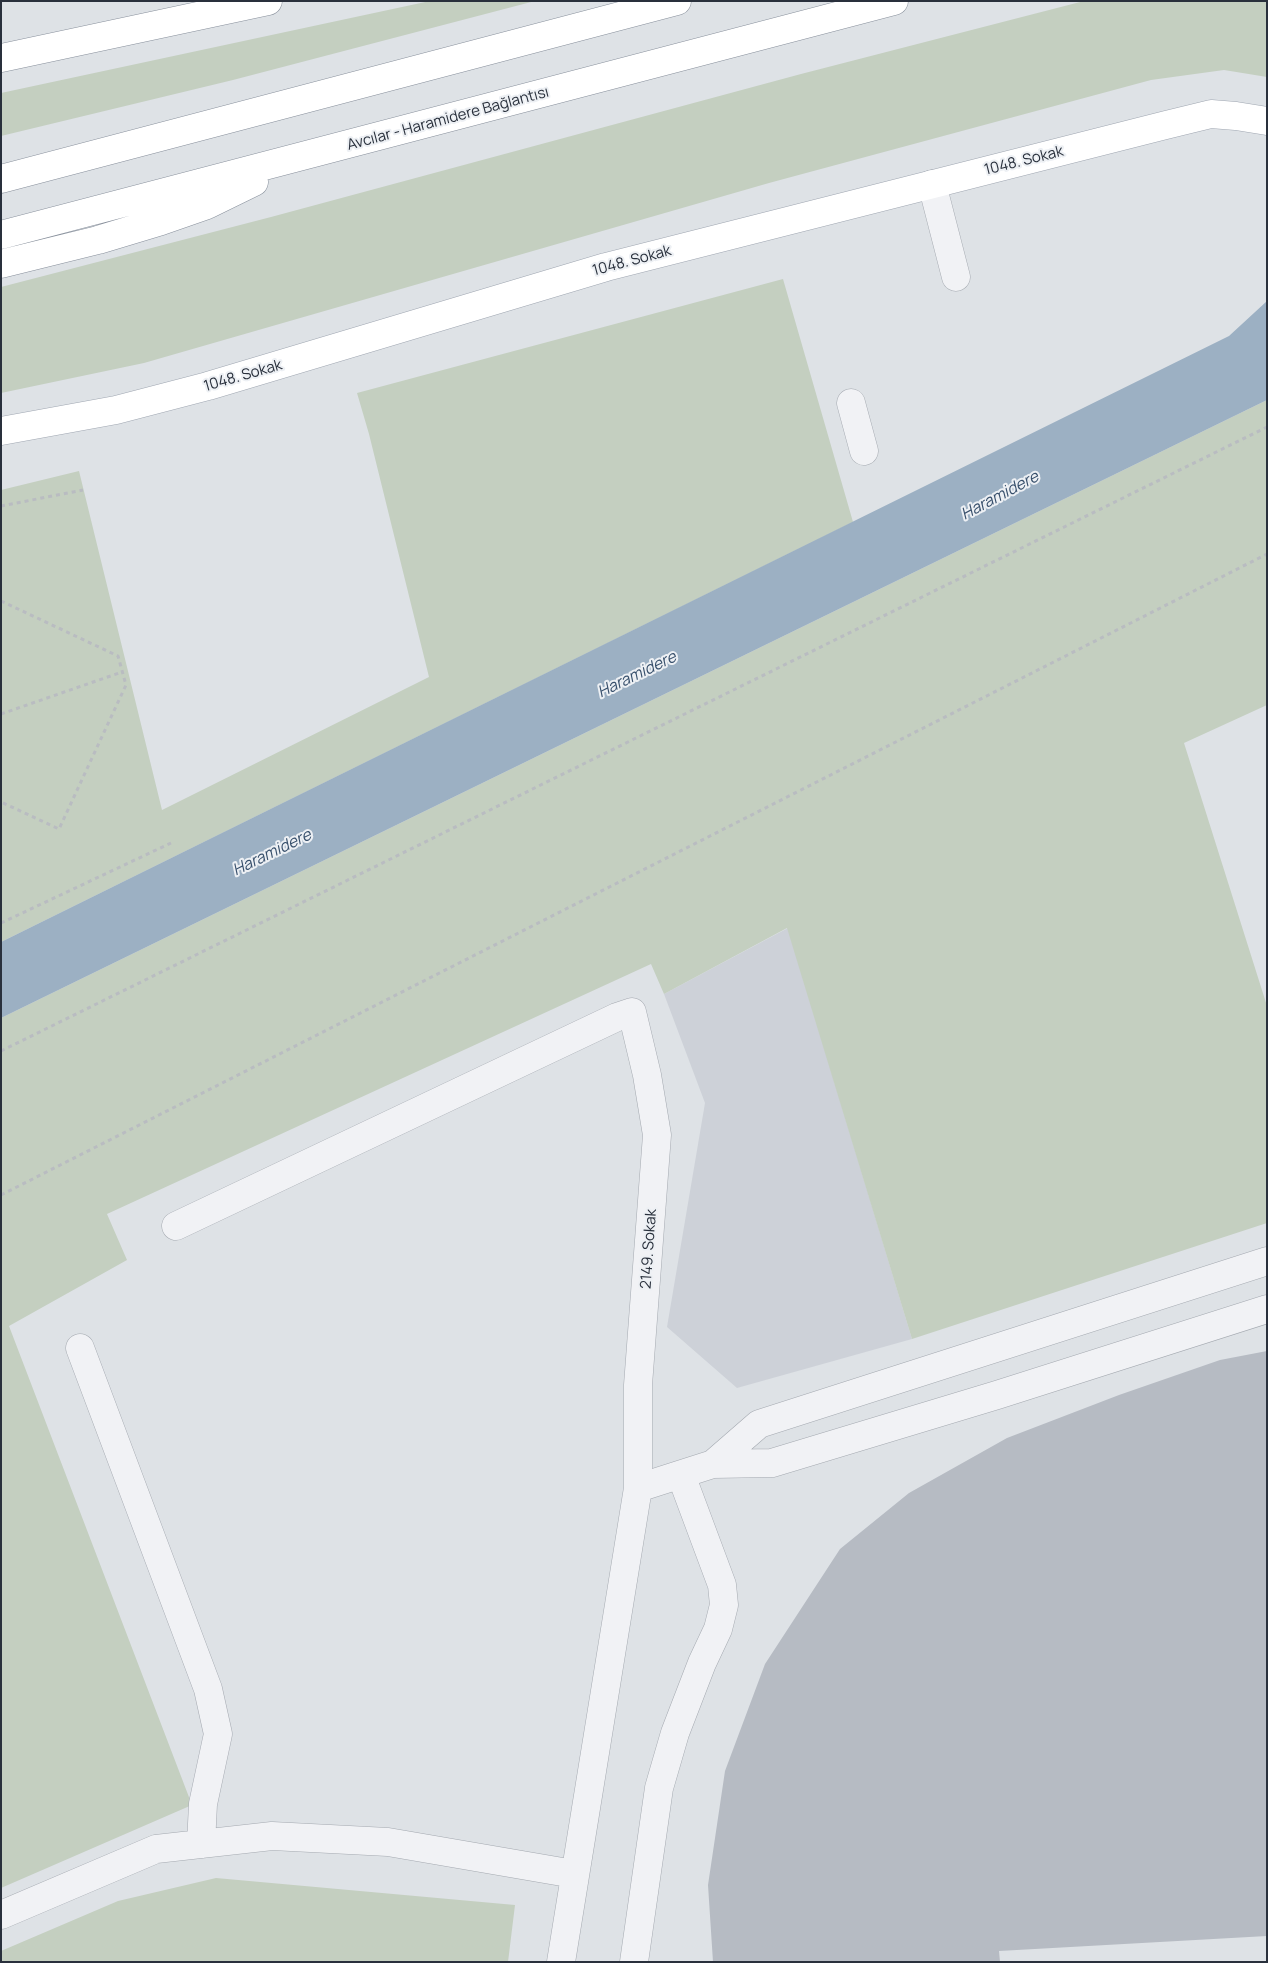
<!DOCTYPE html>
<html>
<head>
<meta charset="utf-8">
<style>
  body { margin:0 }
  #map { position:relative; width:1268px; height:1963px; overflow:hidden; background:#dee2e6; font-family:Manrope,sans-serif }
  canvas { display:block }
  .frame { position:absolute; inset:0; border:2px solid #29303c; pointer-events:none }
</style>
</head>
<body>
<div id="map">
<canvas width="1268" height="1963"></canvas>
<div class="frame"></div>
</div>
<script>
const ctx = document.querySelector('canvas').getContext('2d');
ctx.lineJoin = 'round';
function fillPath(path, color) {
  ctx.fillStyle = color;
  ctx.fill(path, 'evenodd');
}
function poly(rows) {
  const path = new Path2D();
  for (const r of rows) {
    path.moveTo(r[0], r[1]);
    for (let i = 2; i < r.length; i += 2) path.lineTo(r[i], r[i + 1]);
  }
  return path;
}
function stroke(path, color, width, dash) {
  ctx.strokeStyle = color;
  ctx.lineWidth = width;
  ctx.lineCap = dash ? 'butt' : 'round';
  ctx.setLineDash(dash || []);
  ctx.stroke(path);
}
function write(font, color, halo, rows, align = 'center') {
  ctx.font = font + ' Manrope,sans-serif';
  ctx.lineWidth = 4;
  ctx.setLineDash([]);
  ctx.textBaseline = 'middle';
  ctx.strokeStyle = halo;
  ctx.fillStyle = color;
  for (const [text, x, y, turn = 0] of rows) {
    ctx.save();
    ctx.translate(x, y);
    ctx.rotate((+turn || 0) * Math.PI / 180);
    ctx.textAlign = isNaN(turn) ? turn : align;
    if (halo) ctx.strokeText(text, 0, 0);
    ctx.fillText(text, 0, 0);
    ctx.restore();
  }
}
fillPath(poly([
  [788,928,912,1339,737,1388,667,1327,705,1103,664,994]
]), '#cdd1d8');
fillPath(poly([
  [430,1,535,1,233,80,1,136,1,93],
  [1084,1,1267,1,1267,77,1224,70,1151,80,769,183,144,363,1,393,1,287,271,217,801,74],
  [783,279,853,522,1,942,1,490,79,471,162,810,429,677,369,434,357,393],
  [1267,400,1267,705,1184,743,1267,1006,1267,1223,912,1339,787,928,664,994,651,964,107,1214,127,1260,9,1326,192,1805,1,1888,1,1018],
  [216,1878,515,1905,508,1962,1,1962,1,1951,118,1901]
]), '#c4cfc0');
fillPath(poly([
  [1267,301,1267,400,1,1018,1,942,1229,336]
]), '#9cb0c3');
fillPath(poly([
  [1267,1351,1267,1936,999,1951,1000,1962,713,1962,708,1885,725,1771,765,1664,840,1549,909,1493,1007,1438,1119,1395,1220,1360]
]), '#b6bbc3');
const minor = poly([
  [932,184,956,277],
  [851,403,864,451],
  [176,1226,617,1017,632,1012,647,1075,657,1135,638,1385,638,1488,561,1962],
  [80,1348,208,1689,218,1734,203,1804,201,1844],
  [713,1464,759,1424,1267,1261],
  [638,1488,713,1464,772,1463,997,1395,1267,1309],
  [1,1915,156,1849,272,1836,388,1842,574,1874],
  [634,1962,659,1788,675,1733,702,1663,718,1629,724,1605,722,1585,681,1475]
]);
const major = poly([
  [1,431,116,410,208,386,606,267,1166,125,1211,114,1236,116,1267,121]
]);
const highway = poly([
  [1,58,268,1],
  [1,179,677,1],
  [1,235,894,1],
  [1,264,98,240,161,221,207,205,254,182]
]);
stroke(minor, '#a4a9b0', 29);
stroke(major, '#9fa6b1', 29);
stroke(highway, '#878f9b', 29);
stroke(poly([
  [1,506,83,490],
  [1,601,118,656,126,685,59,829,1,802],
  [1,714,122,672],
  [1,923,171,843],
  [1,1051,1267,427],
  [1,1195,1267,554]
]), '#b9bcc1', 3, [4, 4]);
stroke(minor, '#f1f2f5', 28);
stroke(major, '#fff', 28);
stroke(highway, '#fff', 28);
write('15px', '#29303c', '#edf0f4', [
  ["Avcılar - Haramidere Bağlantısı",448,119,-15],
  ["1048. Sokak",1024,161,-14],
  ["1048. Sokak",632,261,-15],
  ["1048. Sokak",243,376,-16],
  ["2149. Sokak",649,1249,-86]
]);
write('italic 16px', '#374f6b', '#edf0f4', [
  ["Haramidere",1000,496,-28],
  ["Haramidere",637,675,-26],
  ["Haramidere",272,853,-26]
]);
</script>
</body>
</html>
